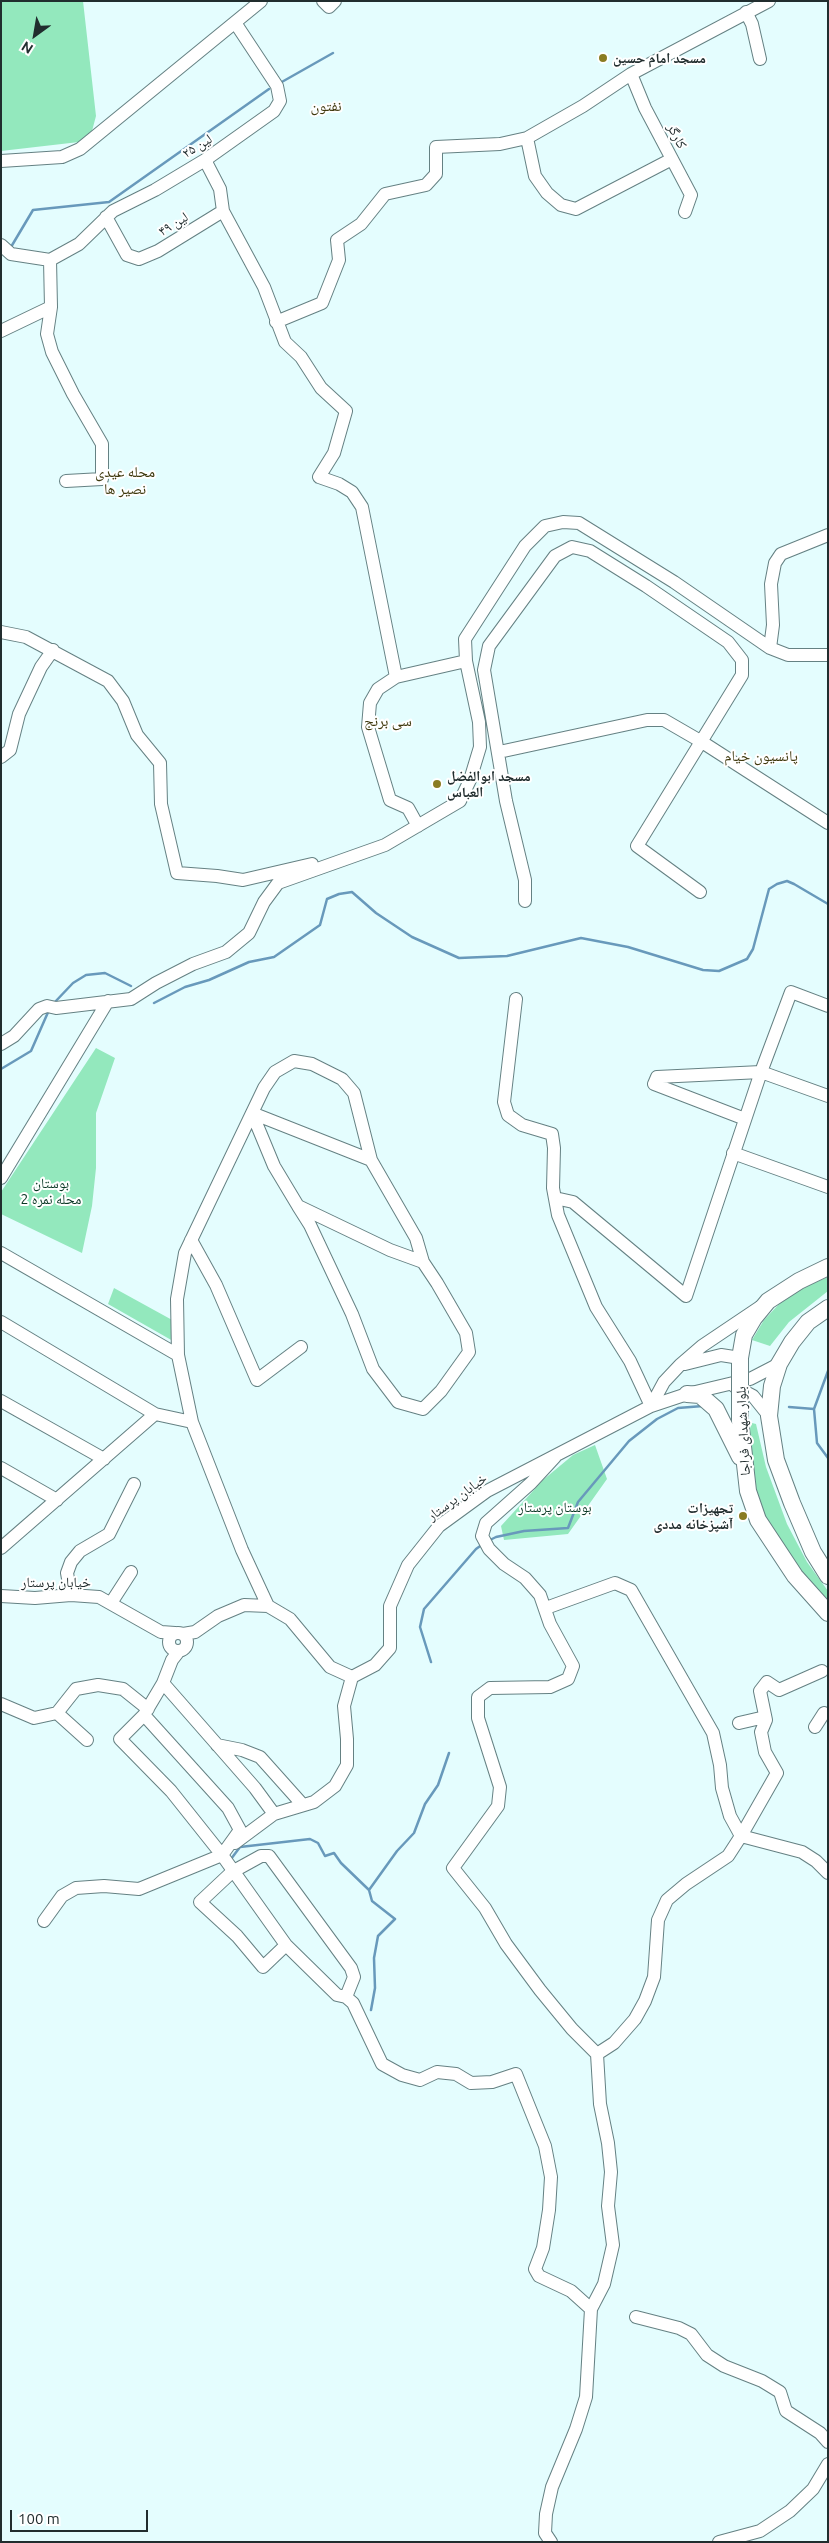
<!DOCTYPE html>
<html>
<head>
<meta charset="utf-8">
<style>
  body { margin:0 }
  #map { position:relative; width:829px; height:2543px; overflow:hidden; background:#e4fdfe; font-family:Ubuntu,sans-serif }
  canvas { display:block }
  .frame { position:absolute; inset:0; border:2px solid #212d2e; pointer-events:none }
  .north { position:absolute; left:10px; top:10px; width:50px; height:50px; -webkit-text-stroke:4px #fff; paint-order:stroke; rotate:212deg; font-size:14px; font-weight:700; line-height:20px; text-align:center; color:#212d2e }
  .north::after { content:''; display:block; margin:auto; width:18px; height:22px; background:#212d2e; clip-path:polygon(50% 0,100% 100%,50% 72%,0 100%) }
  .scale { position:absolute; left:10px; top:2510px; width:138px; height:22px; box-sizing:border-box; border:2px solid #212d2e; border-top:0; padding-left:6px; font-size:15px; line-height:18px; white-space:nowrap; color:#212d2e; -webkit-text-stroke:4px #fff; paint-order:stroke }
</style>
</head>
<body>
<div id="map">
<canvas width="829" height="2543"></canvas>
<div class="frame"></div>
<div class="north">N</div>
<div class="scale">100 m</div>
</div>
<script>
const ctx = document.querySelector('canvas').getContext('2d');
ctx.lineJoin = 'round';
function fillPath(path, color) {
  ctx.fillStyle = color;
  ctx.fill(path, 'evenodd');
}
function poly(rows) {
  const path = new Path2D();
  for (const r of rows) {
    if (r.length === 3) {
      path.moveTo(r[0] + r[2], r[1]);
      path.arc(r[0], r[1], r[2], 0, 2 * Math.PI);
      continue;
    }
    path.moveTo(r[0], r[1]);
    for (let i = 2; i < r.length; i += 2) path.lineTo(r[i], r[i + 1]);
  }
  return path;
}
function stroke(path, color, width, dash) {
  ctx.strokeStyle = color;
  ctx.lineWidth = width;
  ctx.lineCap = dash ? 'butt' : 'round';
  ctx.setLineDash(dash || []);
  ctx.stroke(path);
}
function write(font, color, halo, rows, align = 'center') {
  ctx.font = font + ' Ubuntu,"Noto Naskh Arabic",sans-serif';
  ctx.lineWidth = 4;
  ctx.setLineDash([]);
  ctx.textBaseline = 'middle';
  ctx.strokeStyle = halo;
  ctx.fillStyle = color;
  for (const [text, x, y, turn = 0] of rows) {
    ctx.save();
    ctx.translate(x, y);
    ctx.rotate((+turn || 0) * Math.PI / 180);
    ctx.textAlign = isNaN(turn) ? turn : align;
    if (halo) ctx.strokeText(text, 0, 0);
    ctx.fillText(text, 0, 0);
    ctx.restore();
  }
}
fillPath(poly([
  [1,1,83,1,96,116,92,131,79,142,1,151],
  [96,1048,115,1058,96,1113,96,1168,92,1206,82,1253,1,1214,1,1192],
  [828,1277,828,1291,789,1322,770,1346,752,1340,764,1320,780,1303,805,1287],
  [114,1288,174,1321,173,1341,108,1304],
  [752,1423,756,1424,766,1467,787,1524,807,1562,828,1591,828,1603,786,1553,764,1514,754,1487,749,1431],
  [595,1445,607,1479,568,1534,504,1540,501,1526,543,1480,573,1455]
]), '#93e8bd');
stroke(poly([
  [280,83,333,53],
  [11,247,33,210,109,202,269,89],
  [54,1003,73,983,86,975,105,973,131,986],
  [154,1003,185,987,209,980,249,962,274,957,320,925,327,899,339,894,352,892,376,913,412,937,459,958,507,956,581,938,628,947,703,970,719,971,747,959,753,949,769,889,777,884,787,881,794,884,828,904],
  [1,1069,31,1051,49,1010],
  [828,1371,814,1409,817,1443,828,1458],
  [789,1407,814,1409],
  [490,1540,496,1537,524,1531,568,1528,578,1502,629,1441,657,1419,678,1408,703,1406],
  [431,1662,420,1627,424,1609,476,1549,483,1544],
  [231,1859,240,1847,310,1839,318,1843,325,1856,334,1853,341,1863,369,1890],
  [371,2010,375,1988,374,1958,378,1936,395,1919,372,1901,369,1890,397,1851,414,1833,425,1804,438,1785,449,1753]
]), '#6899bb', 2.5);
const minor = poly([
  [323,1,329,7,335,1],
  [746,12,752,24,760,59],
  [631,74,645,108,691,195,685,212],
  [527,138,535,176,547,193,561,205,576,209,672,159],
  [1,161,62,157,80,149,261,1],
  [223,211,264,287,285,342,301,357,321,388,346,411,334,453,319,477,339,484,352,492,362,507,396,677],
  [106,217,127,255,139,259,158,251,223,211,220,189,205,160],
  [1,245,11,254,50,260,51,307,47,334,52,352,73,394,102,444,102,479,66,481],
  [50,260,79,244,113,211,155,190,205,160,274,111,280,101,277,86,236,24],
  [276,322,322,303,339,260,337,240,361,224,385,194,426,185,436,174,436,147,500,144,527,138,583,106,631,74,769,1],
  [1,331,51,307],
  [1,632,26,637,108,681,123,701,137,735,160,763,161,804,177,873,217,876,243,880,312,864],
  [770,648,773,625,771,584,775,563,781,554,828,535],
  [499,752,647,720,664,720,702,742,828,823],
  [1,757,10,750,19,714,41,667,53,650],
  [418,826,408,808,390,800,368,727,370,703,378,689,396,677,466,661],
  [525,901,525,880,506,801,484,670,489,646,555,556,572,547,590,551,646,586,728,642,742,660,742,675,637,846,700,892],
  [516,999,504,1102,508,1115,522,1125,552,1134,554,1148,553,1188,558,1215,596,1307,630,1361,651,1406],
  [1,1044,14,1036,39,1009,47,1006,56,1008,131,999,156,983,193,964,226,952,249,933,264,902,278,883,385,845,460,801,470,780,480,747,479,722,466,661,465,639,525,546,545,526,563,522,579,523,674,582,770,648,788,655,828,655],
  [252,1113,274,1166,298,1206,310,1225,352,1314,373,1369,398,1402,423,1409,441,1391,469,1352,466,1333,437,1283,423,1262,390,1250,298,1206],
  [252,1113,185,1253,177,1299,178,1355,192,1422,242,1550,268,1606],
  [745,1119,654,1084,657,1077,761,1072,828,1096],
  [733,1153,828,1187],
  [371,1160,252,1113,264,1088,275,1072,294,1061,312,1064,342,1079,354,1093,371,1160,416,1238,423,1262],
  [1,1178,108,1001],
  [555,1198,573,1202,686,1296,761,1072,791,992,828,1006],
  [191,1240,216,1285,257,1380,301,1347],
  [1,1253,178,1355],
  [1,1322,155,1414],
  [685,1364,721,1355,740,1358],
  [734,1386,753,1396,769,1416],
  [1,1401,104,1459],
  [651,1406,664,1382,680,1365,702,1346,760,1307],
  [1,1468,57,1500],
  [1,1548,155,1414,192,1422],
  [71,1595,67,1573,71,1562,80,1551,109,1534,134,1484],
  [1,1596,35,1598,71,1595,99,1597,161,1632,175,1633],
  [111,1603,131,1572],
  [546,1608,615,1583,631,1590,713,1733,720,1765,722,1788,730,1816,741,1836],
  [178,1642,9],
  [183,1634,195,1632,218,1616,244,1605,268,1606,290,1619,330,1667,352,1677,375,1665,390,1648,390,1606,408,1565,439,1526,487,1491,651,1406,687,1394,750,1379,779,1364],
  [179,1651,172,1660,163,1683,144,1715,120,1739,171,1791,222,1855,286,1945,337,1995,346,1997,353,2003,382,2064,402,2075,420,2080,437,2072,456,2074,471,2083,492,2082,516,2074,545,2146,551,2177,549,2210,543,2248,535,2269,539,2276,571,2291,591,2309],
  [163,1683,255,1788,274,1814],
  [1,1704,34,1718,57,1713,87,1740],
  [57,1713,76,1689,98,1685,123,1689,148,1709],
  [739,1723,765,1717],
  [815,1727,824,1713],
  [217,1745,242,1750,260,1757,302,1804],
  [741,1836,777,1773,765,1752,761,1732,766,1720,760,1691,767,1682,779,1690,822,1671],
  [235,1843,274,1814,314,1802,335,1786,347,1765,347,1739,344,1706,352,1677],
  [44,1921,62,1896,76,1888,104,1886,139,1889,222,1855,240,1830,228,1808,144,1715],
  [286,1945,263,1967,237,1936,200,1902,232,1872,261,1856,269,1856,351,1968,354,1977,346,1997],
  [597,2054,614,2043,635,2019,645,2001,654,1977,658,1920,667,1900,686,1884,728,1856,741,1836,802,1852,816,1861,828,1873],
  [636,2317,679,2328,691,2334,707,2355,724,2366,762,2381,780,2392,786,2411,820,2433,828,2442],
  [551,2542,545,2533,546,2514,552,2487,576,2429,586,2397,591,2309,604,2284,613,2245,608,2206,611,2172,608,2143,600,2104,597,2054,572,2029,540,1990,506,1944,485,1908,453,1868,498,1806,500,1787,478,1718,478,1697,490,1688,550,1687,568,1679,573,1666,550,1624,540,1595,525,1578,504,1564,489,1549,482,1536,486,1523,531,1483,555,1457],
  [719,2542,760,2531,790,2511,813,2489,828,2464]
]);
const major = poly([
  [828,1308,808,1322,792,1342,779,1364,772,1386,769,1416,776,1460,792,1503,813,1552,828,1576],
  [740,1370,740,1358,744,1335,754,1318,768,1301,799,1281,828,1267],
  [687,1394,700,1395,716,1409,740,1457],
  [740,1420,748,1491,758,1520,795,1576,828,1613]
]);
stroke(minor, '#658183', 14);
stroke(major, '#658183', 18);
stroke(minor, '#fff', 12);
stroke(major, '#fff', 16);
const majorBridge = poly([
  [740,1370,740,1420]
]);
stroke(majorBridge, '#658183', 18, []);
stroke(majorBridge, '#fff', 16);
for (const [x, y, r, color] of [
  [603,58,5,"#8a7c22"],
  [437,784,5,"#8a7c22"],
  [743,1516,5,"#8a7c22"]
]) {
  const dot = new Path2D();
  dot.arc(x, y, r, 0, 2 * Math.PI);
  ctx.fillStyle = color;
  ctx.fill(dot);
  stroke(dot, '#fff', 2);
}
write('bold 14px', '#212d2e', '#fff', [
  ["مسجد امام حسین",613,58],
  ["مسجد ابوالفضل",447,776],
  ["العباس",447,792],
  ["تجهیزات",733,1508,"right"],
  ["آشپزخانه مددی",733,1524,"right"]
], 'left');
write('14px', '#212d2e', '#fff', [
  ["کارگر",677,136,63],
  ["لین ۲۵",197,146,-32],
  ["لین ۴۹",173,224,-32],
  ["بلوار شهدای فراجا",743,1431,-93],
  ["خیابان پرستار",457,1497,-36],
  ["خیابان پرستار",56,1582]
]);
write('14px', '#083623', '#fff', [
  ["بوستان",51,1183],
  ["محله نمره 2",51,1199],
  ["بوستان پرستار",555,1507]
]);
write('15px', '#3e380d', '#fff', [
  ["نفتون",326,106],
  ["محله عیدی",125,472],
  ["نصیر ها",125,489],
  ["سی برنج",388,721],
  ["پانسیون خیام",761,756]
]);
</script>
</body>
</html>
